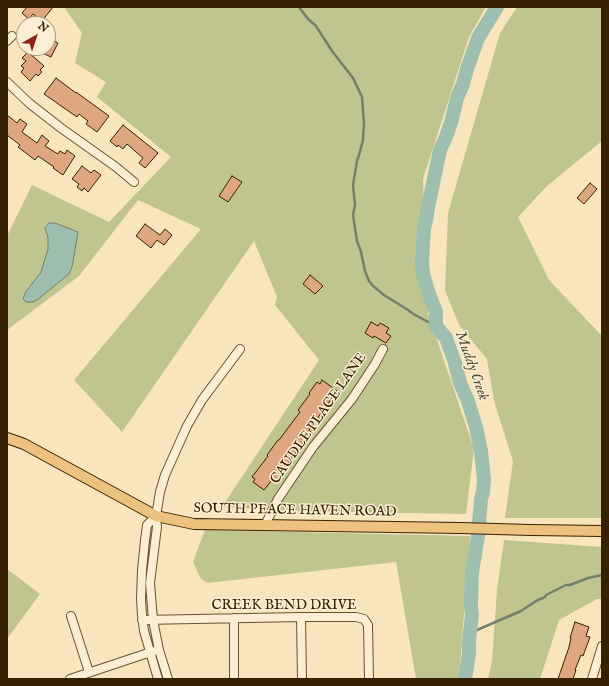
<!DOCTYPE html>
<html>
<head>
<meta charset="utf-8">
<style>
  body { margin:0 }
  #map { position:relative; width:609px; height:686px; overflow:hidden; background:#f9e5bd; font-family:"IM FELL English",serif }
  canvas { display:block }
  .frame { position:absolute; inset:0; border:8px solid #352101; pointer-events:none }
  .north { position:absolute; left:16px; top:16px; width:40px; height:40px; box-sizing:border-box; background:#fbeed4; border:1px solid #ac9c80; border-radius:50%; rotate:39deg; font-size:11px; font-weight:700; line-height:16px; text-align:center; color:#352101 }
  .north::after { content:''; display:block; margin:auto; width:14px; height:18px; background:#8f2418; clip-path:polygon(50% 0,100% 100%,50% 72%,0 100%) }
</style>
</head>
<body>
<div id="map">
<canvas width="609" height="686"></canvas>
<div class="frame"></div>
<div class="north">N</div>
</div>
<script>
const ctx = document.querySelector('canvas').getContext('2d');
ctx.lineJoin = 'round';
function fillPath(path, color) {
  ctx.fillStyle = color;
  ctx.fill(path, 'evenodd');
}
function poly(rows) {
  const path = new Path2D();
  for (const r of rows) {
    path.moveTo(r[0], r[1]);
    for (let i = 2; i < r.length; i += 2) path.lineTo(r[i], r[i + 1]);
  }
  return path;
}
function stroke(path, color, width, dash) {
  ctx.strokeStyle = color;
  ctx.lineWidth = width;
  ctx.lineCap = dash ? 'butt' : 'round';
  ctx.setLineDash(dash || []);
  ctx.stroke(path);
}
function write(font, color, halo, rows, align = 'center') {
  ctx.font = font + ' "IM FELL English",serif';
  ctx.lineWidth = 3;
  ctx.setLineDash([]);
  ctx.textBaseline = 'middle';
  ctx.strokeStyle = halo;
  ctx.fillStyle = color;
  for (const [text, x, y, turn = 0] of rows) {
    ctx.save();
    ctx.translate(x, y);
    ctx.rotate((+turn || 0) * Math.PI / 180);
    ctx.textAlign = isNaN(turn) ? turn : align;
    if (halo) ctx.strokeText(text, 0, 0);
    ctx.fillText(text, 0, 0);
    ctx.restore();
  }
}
fillPath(poly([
  [64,7,486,7,469,37,423,179,428,313,474,449,466,514,291,511,222,507,319,360,275,305,277,297,254,241,122,432,74,380,201,229,138,200,79,276,7,330,7,236,32,185,109,222,171,157,97,97,106,82,75,63,82,33],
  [517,7,602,7,602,141,547,186,518,217,549,280,602,336,602,518,505,518,513,461,494,401,487,359,459,325,445,290,448,213,500,33],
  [205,530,470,536,459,679,416,679,396,562,207,583,201,579,193,562],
  [504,540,602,547,602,599,597,599,559,620,540,679,488,679,492,661,497,590],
  [7,569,40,594,7,639]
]), '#c0c48f');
const water = poly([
  [49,223,55,223,78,232,72,267,69,274,37,300,33,302,26,302,23,299,25,293,41,272,48,249,48,237,45,228,49,223]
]);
fillPath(water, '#9ebfb0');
stroke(water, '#74806a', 1);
stroke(poly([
  [299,7,308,19,316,26,332,51,353,78,362,97,364,123,363,140,359,155,357,161,353,185,355,205,353,215,357,241,361,252,365,271,369,281,373,286,384,295,408,310,415,315,436,326],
  [470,633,521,611,536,601,545,597,546,595,566,585,570,585,588,578,602,575]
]), '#74806a', 2.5);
stroke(poly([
  [465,679,469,653,469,641,472,615,471,607,472,572,478,536,481,499,483,492,484,480,481,451,476,427,468,401,460,383,455,363,446,338,436,326,436,312,429,294,423,274,422,263,424,228,427,216,427,212,440,150,446,137,452,119,457,98,463,84,467,69,478,38,497,7]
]), '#9ebfb0', 14);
const building = poly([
  [27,7,53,7,42,21,33,14,29,19,22,13,27,7],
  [48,38,58,43,51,57,32,48,48,48,48,38],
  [28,52,44,66,40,70,42,72,38,76,36,74,30,81,21,72,24,68,21,66,26,61,22,58,28,52],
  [56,78,76,93,76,92,109,116,97,132,86,124,88,121,79,114,77,117,44,94,56,78],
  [7,115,17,123,20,119,27,124,22,132,37,143,42,135,49,141,45,146,58,154,60,151,65,154,67,150,75,156,63,175,53,168,54,167,38,156,35,160,18,147,20,145,7,135,7,115],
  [123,125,158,153,145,168,139,163,143,158,127,144,123,149,118,145,117,147,110,141,123,125],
  [82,166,91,173,94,170,101,175,88,192,84,188,82,191,77,187,79,184,72,179,82,166],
  [232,176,242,182,228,202,219,196,232,176],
  [590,183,597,189,584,204,577,198,590,183],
  [145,224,160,235,165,229,172,235,164,245,157,240,151,248,136,236,145,224],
  [310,275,323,286,315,294,303,284,310,275],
  [371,322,378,326,380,323,389,328,386,333,391,336,386,343,374,336,373,338,365,333,371,322],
  [322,380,337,391,309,430,311,432,280,474,281,475,276,482,272,480,264,490,253,482,255,479,252,477,268,456,267,455,278,440,279,440,300,412,298,410,310,394,309,393,317,382,320,384,322,380],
  [575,622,589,627,586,636,590,637,583,656,581,655,575,670,576,670,573,679,558,679,569,647,571,638,570,638,575,622]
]);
fillPath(building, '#dfa780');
stroke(building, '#352101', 1);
const minor = poly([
  [7,41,12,36],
  [7,82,29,103,61,128,116,167,134,182],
  [156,516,147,525,145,540,142,570,141,599,142,615,144,631,158,679],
  [265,525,278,499,313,447,352,399,375,364,383,349],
  [71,616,89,672],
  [301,617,302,679],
  [234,618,234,679],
  [142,620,301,617,356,617,364,619,368,625,369,679],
  [70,679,154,651],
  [168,679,159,650,153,620,150,583,157,527,156,516,160,492,165,475,187,426,202,400,240,349],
  [592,679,602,646]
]);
const major = poly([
  [7,438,24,444,156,516,194,524,460,528,531,530,602,531]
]);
stroke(minor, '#665230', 10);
stroke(major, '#352101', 12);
stroke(minor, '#fbeed4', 8);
stroke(major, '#ecc27e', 10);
write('14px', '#352101', '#fbeed4', [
  ["CAUDLE PLACE LANE",319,419,-55],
  ["SOUTH PEACE HAVEN ROAD",295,511,1],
  ["CREEK BEND DRIVE",284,606]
]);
write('italic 15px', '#545036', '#fbeed4', [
  ["Muddy Creek",471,366,70]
]);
</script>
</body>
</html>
